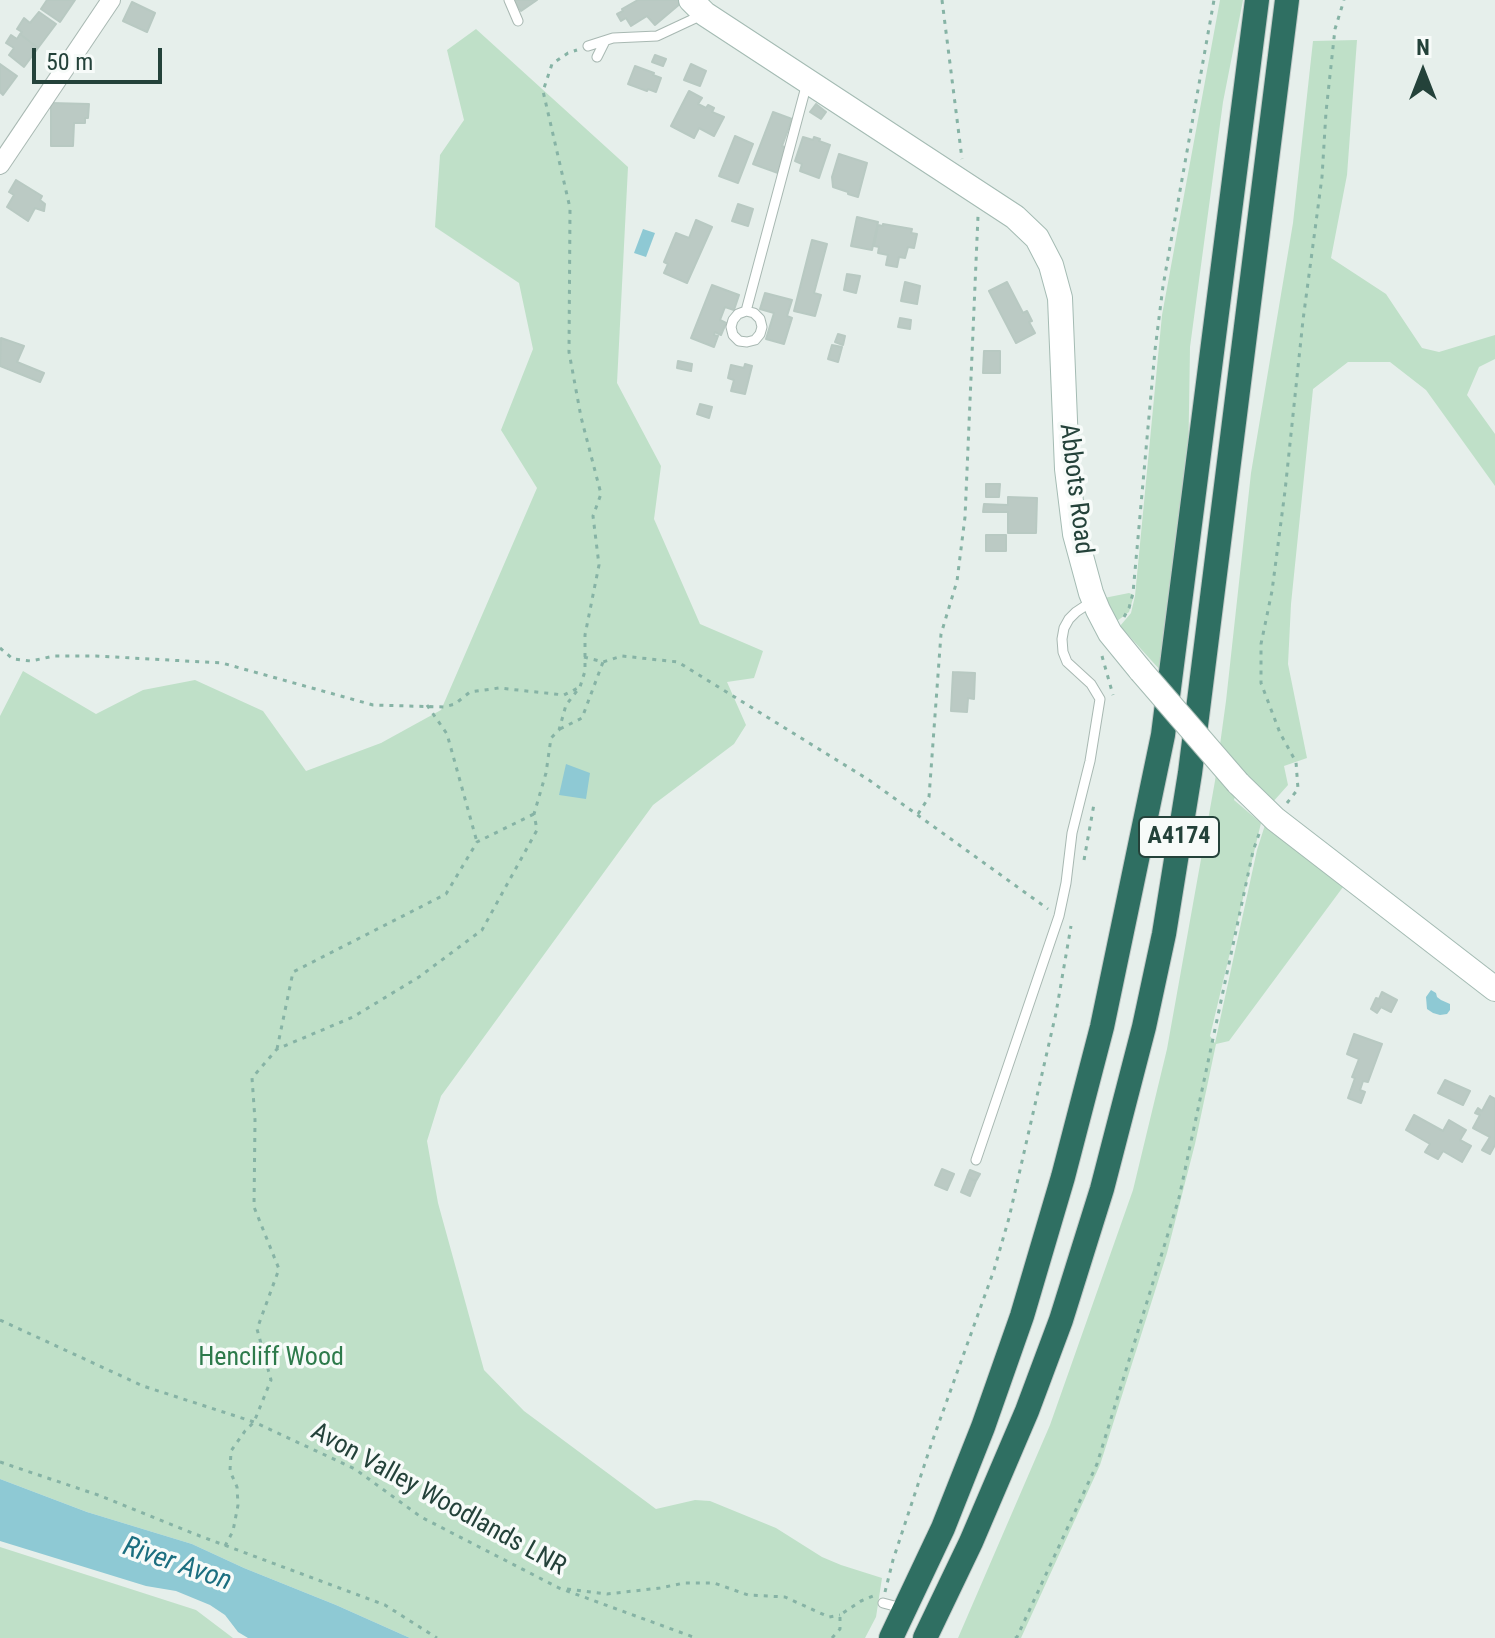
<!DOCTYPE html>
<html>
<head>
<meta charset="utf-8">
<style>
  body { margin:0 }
  #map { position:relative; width:1495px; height:1638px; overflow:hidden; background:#e6efeb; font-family:"Roboto Condensed",sans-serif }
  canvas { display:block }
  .north { position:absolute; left:1383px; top:32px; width:80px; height:80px; -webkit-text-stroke:6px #f7fbf9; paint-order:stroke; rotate:0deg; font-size:22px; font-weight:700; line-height:32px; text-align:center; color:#24423a }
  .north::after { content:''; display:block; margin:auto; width:28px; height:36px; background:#24423a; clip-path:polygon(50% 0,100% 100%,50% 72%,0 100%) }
  .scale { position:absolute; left:32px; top:48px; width:130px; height:36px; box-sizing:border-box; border:4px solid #24423a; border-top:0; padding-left:10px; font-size:24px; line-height:28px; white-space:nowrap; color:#24423a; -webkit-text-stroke:6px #f7fbf9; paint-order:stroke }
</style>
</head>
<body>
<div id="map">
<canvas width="1495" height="1638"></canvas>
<div class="north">N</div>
<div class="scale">50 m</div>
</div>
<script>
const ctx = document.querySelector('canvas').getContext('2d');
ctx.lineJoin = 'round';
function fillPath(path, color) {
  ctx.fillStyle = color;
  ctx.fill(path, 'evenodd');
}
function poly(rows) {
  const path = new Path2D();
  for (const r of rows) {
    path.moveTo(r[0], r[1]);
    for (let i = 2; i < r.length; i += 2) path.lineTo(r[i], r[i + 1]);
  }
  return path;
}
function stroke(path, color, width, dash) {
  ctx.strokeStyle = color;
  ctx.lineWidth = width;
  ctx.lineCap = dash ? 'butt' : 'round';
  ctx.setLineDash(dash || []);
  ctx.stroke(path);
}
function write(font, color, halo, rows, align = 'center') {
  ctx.font = font + ' "Roboto Condensed",sans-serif';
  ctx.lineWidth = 7;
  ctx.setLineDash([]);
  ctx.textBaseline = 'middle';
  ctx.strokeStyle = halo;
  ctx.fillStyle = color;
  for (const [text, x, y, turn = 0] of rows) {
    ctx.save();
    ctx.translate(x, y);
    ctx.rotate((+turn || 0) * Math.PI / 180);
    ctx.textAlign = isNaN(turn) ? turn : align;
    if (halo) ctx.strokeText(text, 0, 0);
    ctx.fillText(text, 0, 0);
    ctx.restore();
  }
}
fillPath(poly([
  [1220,0,1243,0,1223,102,1190,347,1188,472,1161,671,1120,626,1131,613,1135,596,1162,315],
  [476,29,628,167,617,383,661,466,654,519,700,624,763,651,754,678,727,682,746,725,734,744,653,805,441,1096,427,1141,438,1203,484,1370,524,1411,656,1509,695,1500,710,1501,776,1528,822,1557,841,1565,882,1578,876,1617,865,1638,410,1638,336,1605,244,1568,192,1544,87,1512,0,1479,0,716,23,671,96,714,143,690,195,680,263,711,306,771,381,743,441,710,537,488,501,430,533,349,519,283,435,227,440,155,464,120,447,50],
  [1357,40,1347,175,1331,258,1386,294,1422,348,1439,352,1495,335,1495,359,1479,367,1467,395,1495,434,1495,486,1426,390,1390,362,1348,362,1313,389,1291,604,1288,664,1307,758,1284,766,1288,785,1272,803,1241,775,1234,800,1261,823,1210,1036,1215,1043,1257,850,1265,825,1343,887,1229,1041,1216,1044,1195,1144,1167,1253,1100,1465,1021,1638,958,1638,1050,1425,1133,1190,1167,1049,1215,781,1226,701,1251,473,1293,223,1313,41],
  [1129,593,1134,595,1129,612,1117,621,1104,598],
  [0,1547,196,1610,233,1638,0,1638]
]), '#bfe0c8');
fillPath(poly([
  [643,229,655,233,646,257,634,253],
  [566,764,590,773,586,799,559,795],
  [1431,990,1436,993,1437,997,1441,1000,1450,1004,1450,1010,1447,1014,1440,1015,1433,1013,1427,1009,1426,997],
  [0,1479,87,1512,192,1544,244,1568,336,1605,410,1638,248,1638,238,1632,225,1615,210,1605,176,1591,146,1586,0,1541]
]), '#8ec9d4');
const building = poly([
  [47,0,75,0,60,22,41,9,47,0],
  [513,0,537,0,521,11,513,0],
  [638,0,678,0,681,3,655,25,647,16,631,26,626,18,621,21,617,14,623,11,622,9,638,0],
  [132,2,155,13,147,32,123,21,132,2],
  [39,12,56,24,38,48,20,34,22,32,17,29,24,18,30,23,39,12],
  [20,34,38,48,24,67,9,55,14,48,6,43,11,35,17,39,20,34],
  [655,55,666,59,663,66,652,62,655,55],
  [0,64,17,76,3,95,0,92,0,64],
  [691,64,706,71,700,86,684,80,691,64],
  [635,66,654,73,653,75,661,78,656,92,648,89,647,91,628,84,635,66],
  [689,91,702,98,698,104,706,108,708,105,714,108,712,112,724,117,714,136,699,128,694,138,671,126,689,91],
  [51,103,89,104,88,118,85,118,85,123,74,123,73,146,51,146,51,103],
  [816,104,826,112,821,119,810,112,816,104],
  [773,112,792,119,782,146,787,148,778,173,753,164,773,112],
  [735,136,753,144,738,183,719,176,735,136],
  [803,137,813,140,814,137,820,139,819,141,830,145,819,178,800,171,802,164,795,161,803,137],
  [839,154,867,163,858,197,848,194,848,192,833,187,832,177,839,154],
  [16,180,42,196,40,200,45,204,44,211,35,208,28,221,7,207,14,195,9,192,16,180],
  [738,204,753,209,748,226,732,221,738,204],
  [857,217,878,222,872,250,851,246,857,217],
  [696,220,712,227,687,283,664,273,668,264,664,262,676,233,689,238,696,220],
  [883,224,912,229,911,233,917,234,914,248,908,247,905,258,899,257,897,267,886,265,888,255,878,253,879,247,874,246,878,225,883,226,883,224],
  [812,240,827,244,814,293,821,295,815,316,794,311,812,240],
  [847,274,860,276,856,293,844,290,847,274],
  [905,282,920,286,917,304,901,301,905,282],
  [1007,282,1023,313,1027,311,1032,321,1029,322,1035,333,1016,343,989,291,1007,282],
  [712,285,739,295,734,310,725,307,720,320,726,323,721,335,715,332,714,335,718,336,714,347,691,338,712,285],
  [765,293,792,300,787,316,792,318,784,344,766,339,774,313,760,309,765,293],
  [900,318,911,320,910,329,898,327,900,318],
  [838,334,845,336,843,345,835,342,838,334],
  [1,338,24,346,17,362,44,373,40,382,0,366,1,338],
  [832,345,842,347,838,362,828,359,832,345],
  [984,351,1000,351,1000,373,983,373,984,351],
  [678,361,692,364,691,371,677,368,678,361],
  [745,364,752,366,745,394,731,391,734,380,728,378,731,365,744,368,745,364],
  [700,404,712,407,709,418,697,414,700,404],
  [986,484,1000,484,999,497,986,497,986,484],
  [1008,497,1037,498,1036,533,1008,533,1008,512,983,512,984,504,1008,505,1008,497],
  [986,535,1006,535,1006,551,986,551,986,535],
  [953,672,975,673,974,699,968,698,967,712,951,711,953,672],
  [1382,992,1397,1000,1391,1012,1381,1007,1377,1013,1371,1009,1376,998,1379,999,1382,992],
  [1354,1034,1382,1044,1368,1082,1363,1081,1360,1090,1365,1092,1361,1103,1348,1098,1355,1078,1352,1077,1359,1059,1347,1054,1354,1034],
  [1445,1080,1470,1091,1463,1105,1438,1093,1445,1080],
  [1490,1096,1495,1099,1495,1145,1490,1154,1482,1150,1490,1137,1473,1128,1480,1115,1475,1113,1478,1108,1482,1111,1490,1096],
  [1414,1115,1443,1131,1449,1120,1466,1130,1460,1140,1471,1146,1462,1162,1443,1151,1438,1159,1425,1152,1430,1144,1406,1130,1414,1115],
  [942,1169,954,1174,947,1190,935,1185,942,1169],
  [970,1170,980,1174,976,1181,967,1177,970,1170],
  [967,1177,976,1181,970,1196,961,1192,967,1177]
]);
fillPath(building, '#bbcac4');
stroke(building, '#b8c9c2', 2);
const lane = poly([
  [509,0,518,21],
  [588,46,613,38,657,36,702,15],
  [597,57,605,41],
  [746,311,754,313,760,319,762,327,760,334,755,340,747,342,739,341,733,335,731,327,733,320,738,314,746,311,807,83],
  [976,1160,1059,916,1066,883,1072,833,1090,761,1100,699,1091,684,1067,662,1063,652,1062,639,1064,628,1069,619,1076,612,1091,602],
  [883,1603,902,1608]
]);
const street = poly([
  [0,165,111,0]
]);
const secondary = poly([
  [691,0,705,14,1015,217,1037,238,1051,265,1060,298,1067,469,1075,534,1091,593,1098,610,1110,633,1141,671],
  [1238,783,1275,819,1495,989]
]);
const highway = poly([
  [891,1638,943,1528,983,1427,1022,1316,1063,1177,1102,1027,1163,735,1257,0],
  [925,1638,971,1542,1027,1411,1061,1320,1102,1189,1144,1027,1164,934,1190,773,1287,0]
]);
stroke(lane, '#a8b8b2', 11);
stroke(street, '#a8b8b2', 20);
stroke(secondary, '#a4bbb3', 26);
stroke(highway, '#c2cac8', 26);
stroke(poly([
  [942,0,962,159],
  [1124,617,1129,608,1133,593,1155,350,1163,286,1214,0],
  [0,648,13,659,31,661,54,656,96,656,222,663,373,705,444,707,455,704,470,692,499,688,564,695,578,688],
  [1102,656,1113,695],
  [584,657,603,662,622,656,678,662,869,780,1048,909],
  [427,705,447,734,477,842],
  [560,729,582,718,603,662],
  [1287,803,1298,789,1296,762,1280,733,1261,683,1261,644,1272,591,1285,491,1303,320,1322,177,1326,112,1335,29,1344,0],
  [918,814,929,797,941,634,957,581,965,517,978,216],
  [1084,860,1094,804],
  [277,1049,293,972,446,894,477,842,534,814],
  [0,1320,143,1386,254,1422,355,1469,421,1517,559,1588,696,1638],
  [0,1462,98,1495,200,1536,385,1605,437,1638],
  [225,1546,233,1531,238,1505,237,1487,230,1471,231,1451,245,1431,254,1422,271,1380,257,1329,279,1269,254,1207,255,1120,252,1078,277,1049,353,1017,419,977,482,930,537,830,534,814,546,773,551,738,559,730,566,705,580,687,585,671,585,635,599,565,593,516,601,494,581,417,569,352,570,208,543,91,552,64,568,53,577,50],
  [567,1589,607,1594,660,1588,684,1583,714,1583,748,1595,785,1597,829,1617,840,1615],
  [885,1592,893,1560,932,1442,994,1270,1009,1218,1056,1013,1071,926],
  [832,1638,840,1629,840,1615,861,1601,873,1596],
  [1015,1638,1017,1637,1097,1464,1179,1198,1253,851,1259,834]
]), '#86b3a5', 3, [4, 6]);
stroke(lane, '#fff', 9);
stroke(street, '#fff', 18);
stroke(secondary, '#fff', 24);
stroke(highway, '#2f6f62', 24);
const secondaryBridge = poly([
  [1141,671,1238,783]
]);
stroke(secondaryBridge, '#a4bbb3', 26, []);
stroke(secondaryBridge, '#fff', 24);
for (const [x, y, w] of [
  [1179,837,80]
]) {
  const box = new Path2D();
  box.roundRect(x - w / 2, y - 20, w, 40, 6);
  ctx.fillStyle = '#f7fbf9';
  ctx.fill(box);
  stroke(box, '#24423a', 2);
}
write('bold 24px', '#24423a', null, [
  ["A4174",1179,837]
]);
write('26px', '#24423a', '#f7fbf9', [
  ["Abbots Road",1075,489,83],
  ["Avon Valley Woodlands LNR",438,1500,29]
]);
write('26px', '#2d7a4b', '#f7fbf9', [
  ["Hencliff Wood",271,1358]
]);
write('italic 28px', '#1c6f80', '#f7fbf9', [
  ["River Avon",177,1565,19]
]);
</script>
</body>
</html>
